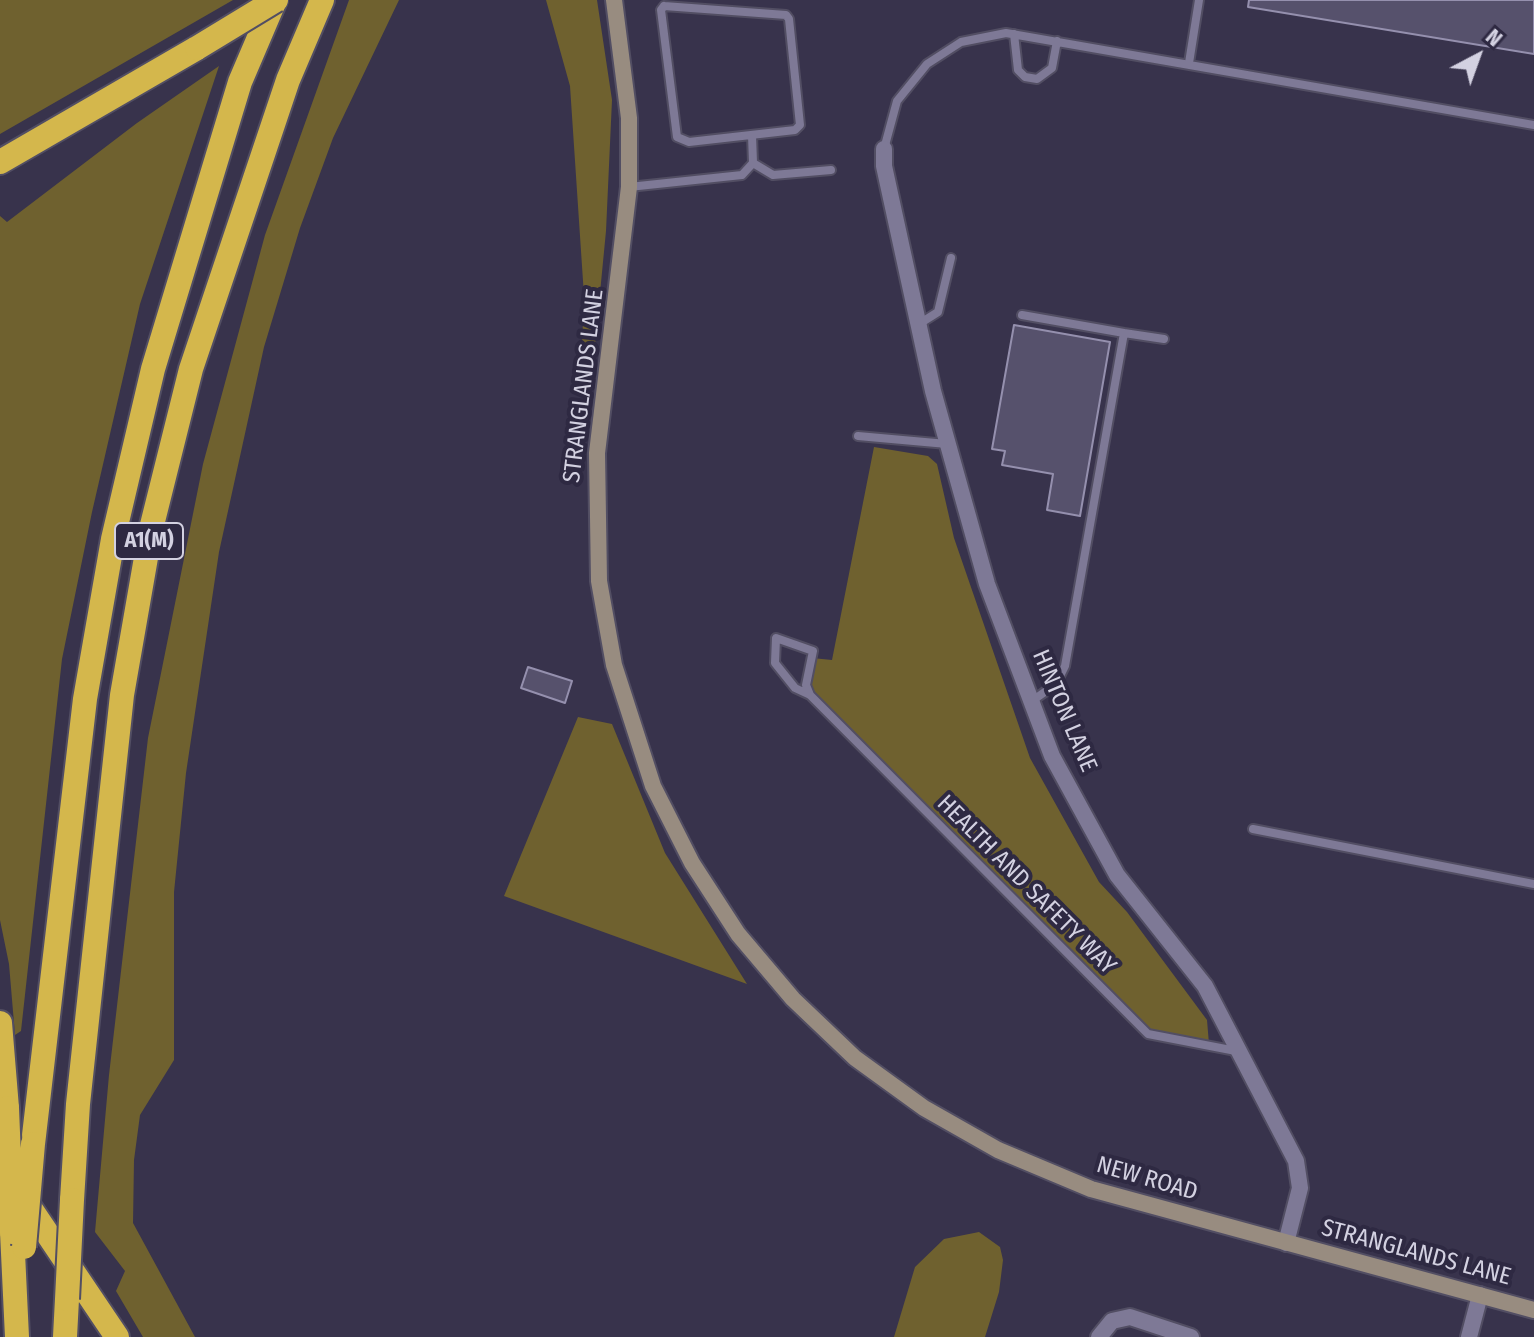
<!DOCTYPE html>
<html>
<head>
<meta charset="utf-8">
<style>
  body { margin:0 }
  #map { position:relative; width:1534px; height:1337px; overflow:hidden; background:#38334c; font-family:"Fira Sans Condensed",sans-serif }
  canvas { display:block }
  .north { position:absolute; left:1438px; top:16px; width:80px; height:80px; -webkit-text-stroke:6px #2e2942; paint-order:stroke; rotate:41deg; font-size:22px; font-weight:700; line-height:32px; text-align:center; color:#d3d1e1 }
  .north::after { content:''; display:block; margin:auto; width:28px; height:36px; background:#d3d1e1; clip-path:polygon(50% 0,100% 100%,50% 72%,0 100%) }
</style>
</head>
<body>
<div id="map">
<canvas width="1534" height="1337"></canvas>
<div class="north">N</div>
</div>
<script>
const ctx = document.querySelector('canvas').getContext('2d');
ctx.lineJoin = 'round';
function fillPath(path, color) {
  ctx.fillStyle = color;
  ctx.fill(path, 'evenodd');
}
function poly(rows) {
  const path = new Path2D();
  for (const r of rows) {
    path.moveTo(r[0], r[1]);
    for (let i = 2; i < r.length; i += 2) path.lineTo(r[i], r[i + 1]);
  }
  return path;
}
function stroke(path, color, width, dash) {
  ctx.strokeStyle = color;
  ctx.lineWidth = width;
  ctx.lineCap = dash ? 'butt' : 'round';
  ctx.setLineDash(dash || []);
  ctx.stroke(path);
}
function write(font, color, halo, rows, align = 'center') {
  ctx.font = font + ' "Fira Sans Condensed",sans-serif';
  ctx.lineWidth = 8;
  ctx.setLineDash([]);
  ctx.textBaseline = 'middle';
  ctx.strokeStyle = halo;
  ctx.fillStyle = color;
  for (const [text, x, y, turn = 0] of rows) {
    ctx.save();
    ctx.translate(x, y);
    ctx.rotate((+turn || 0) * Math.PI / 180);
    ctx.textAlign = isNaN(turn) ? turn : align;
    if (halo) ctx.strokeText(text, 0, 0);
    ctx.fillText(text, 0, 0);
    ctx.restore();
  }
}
fillPath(poly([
  [0,0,233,0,0,134],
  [349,0,399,0,333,138,300,228,264,347,219,552,186,773,174,892,174,1060,140,1115,134,1160,133,1223,195,1337,143,1337,116,1291,125,1271,95,1232,109,1075,148,738,203,464,265,235],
  [546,0,597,0,612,100,606,231,594,355,582,345,584,296,570,86],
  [219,66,140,304,92,512,62,659,21,1031,15,1035,9,964,0,920,0,216,7,222,137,123],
  [874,447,928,456,937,464,954,538,1030,758,1099,882,1127,912,1207,1020,1209,1044,1148,1034,810,695,808,676,812,658,832,660],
  [578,717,612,724,665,853,747,984,504,896],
  [979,1232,1000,1247,1003,1260,999,1292,985,1337,894,1337,915,1267,944,1239]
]), '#6f612f');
const building = poly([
  [1249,0,1534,0,1534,54,1248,7,1249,0],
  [1014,325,1110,342,1080,516,1047,510,1053,474,1002,465,1005,451,992,449,1014,325],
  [528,667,572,681,565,703,521,688,528,667]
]);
fillPath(building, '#56516c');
stroke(building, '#9590ae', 2);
const service = poly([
  [664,6,786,15,789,19,800,125,795,130,689,142,677,137,661,10,664,6],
  [1014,34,1018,70,1025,77,1037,79,1052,68,1057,41],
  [1189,63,1199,0],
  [884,149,897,101,927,64,961,42,1006,33,1534,125],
  [753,163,773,175,831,170],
  [629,187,742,175,753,163,752,135],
  [1022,315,1124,333,1065,666,1056,684,1032,701],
  [919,324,938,312,951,258],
  [1124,333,1164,339],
  [858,436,947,444],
  [810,695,806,685,813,651,776,638,775,663,795,688,810,695,1148,1034,1236,1051],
  [1253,829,1534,884]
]);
const minor = poly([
  [884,149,884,166,933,391,987,584,1052,756,1117,875,1205,986,1296,1161,1300,1188,1286,1243],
  [1099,1337,1112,1321,1130,1317,1191,1337],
  [1469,1337,1480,1295]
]);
const secondary = poly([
  [614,0,629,118,629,187,597,453,599,581,614,665,653,786,692,863,738,934,793,999,855,1058,924,1108,998,1150,1091,1189,1534,1310]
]);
const motorway = poly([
  [0,162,197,48],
  [0,1023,7,1108],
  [33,1144,85,699,113,539,153,369,240,82,275,0],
  [20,1193,117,1337],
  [72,1200,78,1104,122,695,151,529,191,369,288,80,322,0],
  [12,1232,17,1337],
  [65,1337,67,1299]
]);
stroke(service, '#524e63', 12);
stroke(minor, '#524e63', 20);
stroke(secondary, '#524e63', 20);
stroke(motorway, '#524e63', 28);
stroke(service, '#7e7996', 8);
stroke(minor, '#7e7996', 16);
stroke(secondary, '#988c80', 16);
stroke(motorway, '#d4b74c', 24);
const motorwayBridge = poly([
  [197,48,276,0],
  [7,1108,12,1232],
  [24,1247,33,1144],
  [67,1299,72,1200]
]);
stroke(motorwayBridge, '#524e63', 28, []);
stroke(motorwayBridge, '#d4b74c', 24);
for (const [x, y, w] of [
  [149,541,68]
]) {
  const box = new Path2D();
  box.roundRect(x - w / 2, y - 18, w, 36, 6);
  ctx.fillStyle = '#2e2942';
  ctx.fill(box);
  stroke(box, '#d3d1e1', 2);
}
write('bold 22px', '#d3d1e1', null, [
  ["A1(M)",149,541]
]);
write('24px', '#d3d1e1', '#2e2942', [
  ["STRANGLANDS LANE",584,386,-83],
  ["HINTON LANE",1064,711,67],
  ["HEALTH AND SAFETY WAY",1026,885,45],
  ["NEW ROAD",1147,1179,16],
  ["STRANGLANDS LANE",1416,1253,15]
]);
</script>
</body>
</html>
